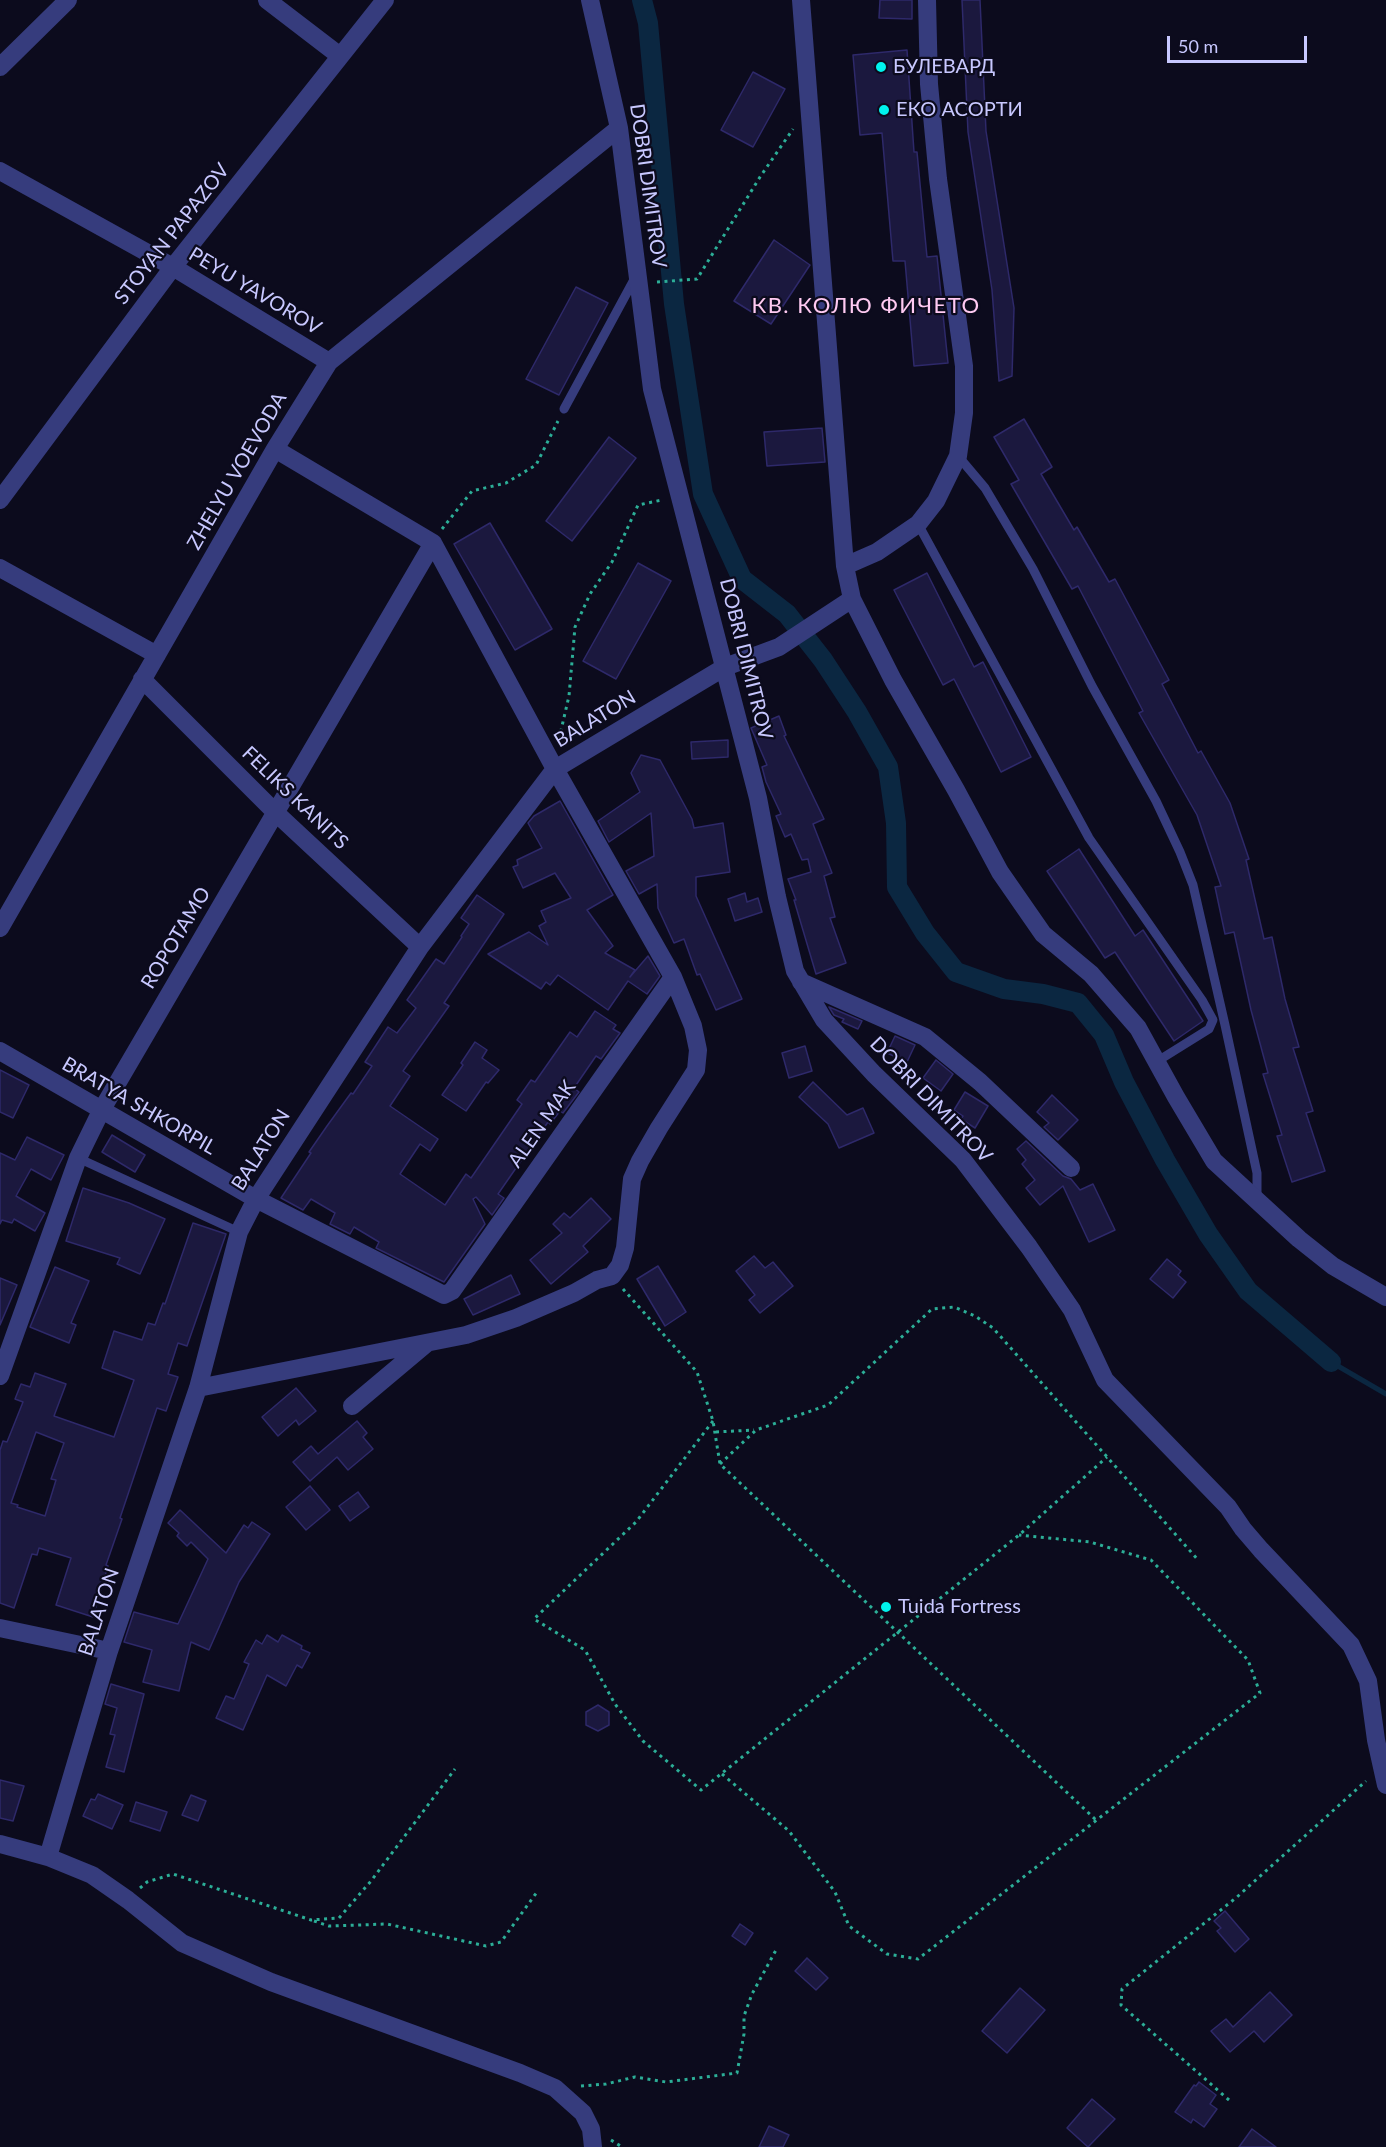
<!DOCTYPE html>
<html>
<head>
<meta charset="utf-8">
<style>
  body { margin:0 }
  #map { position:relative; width:1386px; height:2147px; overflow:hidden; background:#0c0b1d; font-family:Lato,sans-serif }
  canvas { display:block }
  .scale { position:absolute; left:1167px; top:36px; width:140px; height:27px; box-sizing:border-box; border:3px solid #c8c8ff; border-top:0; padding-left:8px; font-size:18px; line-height:21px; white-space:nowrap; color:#c8c8ff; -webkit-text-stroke:4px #0c0b1d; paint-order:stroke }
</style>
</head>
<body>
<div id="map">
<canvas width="1386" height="2147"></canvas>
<div class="scale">50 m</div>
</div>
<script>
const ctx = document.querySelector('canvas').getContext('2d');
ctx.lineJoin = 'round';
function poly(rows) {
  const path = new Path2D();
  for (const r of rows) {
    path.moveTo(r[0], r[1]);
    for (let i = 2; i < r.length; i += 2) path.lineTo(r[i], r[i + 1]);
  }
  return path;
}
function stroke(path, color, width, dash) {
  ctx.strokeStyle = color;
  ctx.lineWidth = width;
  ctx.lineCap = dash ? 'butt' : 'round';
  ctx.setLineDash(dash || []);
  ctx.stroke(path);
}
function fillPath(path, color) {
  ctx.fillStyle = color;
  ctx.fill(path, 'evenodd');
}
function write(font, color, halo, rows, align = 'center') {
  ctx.font = font + ' Lato,sans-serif';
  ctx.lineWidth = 4.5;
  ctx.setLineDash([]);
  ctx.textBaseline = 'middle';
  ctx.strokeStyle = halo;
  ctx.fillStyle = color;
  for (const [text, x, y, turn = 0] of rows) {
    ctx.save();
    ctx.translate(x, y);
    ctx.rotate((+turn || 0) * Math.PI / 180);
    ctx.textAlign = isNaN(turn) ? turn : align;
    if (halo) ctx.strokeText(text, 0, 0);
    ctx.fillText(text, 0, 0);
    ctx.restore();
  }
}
stroke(poly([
  [1331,1362,1386,1394]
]), '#0b2741', 5);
stroke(poly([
  [642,0,648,23,674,304,703,494,742,579,787,614,823,660,857,712,888,767,896,823,897,887,925,933,956,972,1004,989,1043,994,1078,1003,1104,1035,1124,1082,1165,1160,1208,1234,1248,1291,1331,1362]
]), '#0b2741', 20);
const building = poly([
  [880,0,912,0,912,19,879,18,880,0],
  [962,0,980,0,986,131,1014,308,1012,376,999,381,992,290,968,132,962,0],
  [907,50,914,152,917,152,927,257,937,256,948,363,914,366,905,261,893,261,882,133,860,135,853,55,907,50],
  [753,72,785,89,753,147,721,130,753,72],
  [774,240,810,265,771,324,734,301,774,240],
  [576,287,608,303,559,395,526,379,576,287],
  [1024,419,1052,467,1041,474,1074,530,1077,527,1109,582,1115,579,1169,680,1162,684,1198,753,1201,751,1230,803,1249,859,1246,860,1264,939,1272,937,1285,999,1299,1047,1293,1048,1313,1111,1306,1113,1325,1171,1292,1182,1277,1136,1282,1135,1263,1074,1268,1073,1251,1010,1234,932,1225,934,1215,887,1221,886,1197,815,1139,713,1143,711,1078,586,1072,589,1011,484,1019,480,994,437,1024,419],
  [822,428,825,462,767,466,764,432,822,428],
  [609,437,636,458,572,541,546,521,609,437],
  [490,523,552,629,515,650,454,544,490,523],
  [638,563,671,581,616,679,583,661,638,563],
  [927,573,974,667,983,662,1031,757,1001,772,954,679,943,685,894,590,927,573],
  [779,716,786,735,784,736,824,819,813,824,832,873,824,876,835,917,830,918,846,963,816,974,794,900,796,900,788,879,811,872,808,859,802,860,791,834,785,837,776,816,781,814,766,782,762,767,767,765,751,728,779,716],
  [728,740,728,757,692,759,691,742,728,740],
  [641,755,660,760,692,819,694,828,723,823,730,872,696,877,696,896,742,999,716,1010,700,974,697,975,684,939,674,943,658,908,657,884,639,894,626,871,654,856,651,813,609,842,598,821,640,792,631,773,641,755],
  [560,801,613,895,587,910,613,946,605,953,635,970,630,977,648,956,660,976,647,994,628,981,608,1010,558,975,550,985,546,982,541,989,488,954,529,932,548,945,539,926,546,922,541,911,571,898,555,873,523,888,513,867,518,865,517,860,542,848,528,823,534,816,560,801],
  [1079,849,1135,936,1143,930,1203,1021,1174,1041,1115,952,1105,958,1047,871,1079,849],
  [745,893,747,902,758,898,762,912,735,921,728,899,745,893],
  [477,895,504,914,444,1003,449,1006,403,1071,410,1076,390,1106,438,1139,430,1151,420,1144,400,1174,445,1205,466,1174,471,1178,522,1104,517,1100,531,1080,535,1082,570,1032,577,1037,595,1011,616,1025,613,1029,620,1033,601,1059,596,1056,574,1088,579,1092,563,1113,560,1111,550,1124,548,1122,498,1194,504,1198,492,1215,476,1197,473,1199,485,1224,444,1282,376,1248,379,1242,354,1227,350,1234,330,1224,335,1213,311,1199,303,1210,281,1198,311,1153,309,1152,327,1126,351,1093,353,1094,372,1066,365,1062,388,1027,397,1033,416,1008,407,1000,436,959,444,964,462,937,461,936,469,924,461,918,477,895],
  [829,1007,862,1021,858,1029,842,1022,844,1019,834,1015,829,1007],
  [895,1036,915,1045,907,1062,887,1053,895,1036],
  [475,1042,487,1050,482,1058,499,1070,488,1083,486,1082,466,1111,442,1095,463,1065,461,1063,475,1042],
  [805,1046,812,1071,789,1078,782,1053,805,1046],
  [936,1060,953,1074,941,1091,923,1078,936,1060],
  [0,1070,29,1085,13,1118,0,1112,0,1070],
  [813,1082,847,1115,863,1108,874,1133,839,1148,828,1124,799,1097,813,1082],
  [965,1092,988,1106,975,1128,961,1119,963,1116,954,1110,965,1092],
  [1052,1095,1078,1120,1058,1140,1044,1127,1049,1123,1037,1112,1052,1095],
  [112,1135,145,1155,135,1172,102,1152,112,1135],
  [27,1137,64,1155,51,1180,31,1169,16,1196,45,1213,35,1231,14,1219,12,1223,2,1220,0,1224,0,1153,15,1160,27,1137],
  [1026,1141,1063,1176,1071,1179,1080,1190,1093,1184,1115,1230,1089,1242,1063,1186,1040,1205,1026,1188,1035,1180,1022,1164,1026,1160,1017,1149,1026,1141],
  [83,1188,129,1203,165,1219,140,1274,117,1264,120,1258,66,1241,83,1188],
  [591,1198,611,1219,583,1246,588,1252,551,1284,530,1260,562,1233,553,1224,564,1213,570,1218,591,1198],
  [193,1223,226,1234,187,1346,178,1343,168,1374,178,1377,166,1411,157,1408,120,1518,122,1519,106,1565,108,1566,93,1617,56,1605,71,1558,39,1548,37,1555,32,1554,14,1608,0,1603,0,1450,3,1441,7,1442,23,1402,15,1399,21,1384,30,1387,35,1373,66,1384,54,1416,114,1437,134,1380,102,1368,114,1331,142,1340,148,1323,155,1325,163,1303,165,1304,193,1223],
  [36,1432,64,1443,51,1479,56,1480,45,1516,17,1507,18,1505,11,1503,36,1432],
  [754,1256,765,1268,773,1262,793,1286,760,1313,749,1300,755,1295,736,1271,754,1256],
  [1167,1259,1181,1271,1178,1275,1186,1282,1173,1298,1150,1279,1167,1259],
  [658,1266,686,1312,665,1326,637,1279,658,1266],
  [55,1267,89,1281,71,1323,76,1325,69,1343,30,1327,55,1267],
  [511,1275,520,1294,473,1315,464,1299,511,1275],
  [0,1278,17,1285,0,1325,0,1278],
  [296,1388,316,1411,299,1425,296,1420,278,1436,262,1417,296,1388],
  [357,1421,367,1433,363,1437,373,1449,348,1470,337,1457,310,1481,293,1462,311,1446,318,1454,357,1421],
  [310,1486,330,1510,306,1530,286,1507,310,1486],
  [358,1492,369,1507,350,1521,339,1506,358,1492],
  [180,1510,226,1553,244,1525,248,1528,252,1522,270,1534,239,1582,209,1650,191,1642,179,1691,143,1682,152,1650,124,1642,134,1612,178,1624,208,1559,191,1542,187,1546,177,1536,179,1533,168,1523,180,1510],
  [267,1635,278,1642,282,1635,302,1646,301,1649,310,1653,302,1668,297,1665,286,1686,267,1675,243,1730,216,1718,226,1696,234,1699,249,1664,244,1662,256,1640,262,1644,267,1635],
  [111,1684,144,1694,124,1772,106,1767,115,1735,110,1734,117,1708,105,1704,111,1684],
  [598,1705,609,1712,609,1725,598,1731,586,1725,586,1712,598,1705],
  [0,1780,24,1786,13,1821,0,1818,0,1780],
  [98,1794,123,1805,112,1829,83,1816,91,1799,95,1800,98,1794],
  [191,1795,206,1801,198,1821,182,1815,191,1795],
  [136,1802,167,1812,160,1831,130,1821,136,1802],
  [1225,1911,1249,1939,1235,1952,1217,1931,1221,1928,1214,1921,1225,1911],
  [740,1924,753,1933,745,1945,732,1936,740,1924],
  [807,1958,828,1978,816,1990,795,1971,807,1958],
  [1020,1988,1045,2010,1007,2053,982,2031,1020,1988],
  [1270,1992,1292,2015,1264,2042,1254,2031,1230,2052,1211,2031,1226,2019,1233,2027,1270,1992],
  [1199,2082,1216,2095,1210,2104,1217,2109,1204,2127,1193,2119,1191,2123,1175,2112,1194,2085,1196,2086,1199,2082],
  [1092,2099,1115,2119,1088,2147,1067,2128,1092,2099],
  [769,2126,789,2135,783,2147,759,2147,769,2126],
  [1252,2129,1276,2147,1239,2147,1252,2129]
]);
fillPath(building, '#1b183e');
stroke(building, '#2e296a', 1.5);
stroke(poly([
  [657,282,697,279,760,177,793,129],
  [442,529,472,491,506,483,536,465,558,421],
  [559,739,569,696,575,627,590,594,612,562,638,505,662,500],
  [623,1289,697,1372,713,1421,720,1464,1096,1820],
  [713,1421,636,1522,534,1619,585,1650,615,1704,643,1741,701,1790,1019,1535,1107,1457],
  [716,1432,754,1430],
  [720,1464,756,1430,828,1405,932,1309,954,1307,975,1316,993,1328,1199,1561],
  [722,1774,789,1831,835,1892,849,1926,887,1954,918,1959,1260,1693,1248,1660,1151,1560,1090,1542,1019,1535],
  [140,1888,147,1882,173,1874,311,1920,339,1918,371,1881,455,1769],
  [314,1921,329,1926,387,1924,486,1946,501,1942,537,1892],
  [581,2086,606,2084,635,2077,666,2082,737,2073,744,2034,744,2016,752,1994,776,1950],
  [1229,2100,1121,2005,1122,1989,1237,1897,1366,1781],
  [611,2140,622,2147]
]), '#2cae97', 3, [3, 4.5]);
stroke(poly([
  [564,409,636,276],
  [958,456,985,488,1033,569,1092,686,1156,801,1180,852,1193,885,1225,1025,1257,1173,1257,1200],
  [918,524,1089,838,1202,1000,1213,1020,1209,1029,1156,1062],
  [78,1158,239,1232]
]), '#363c7d', 9);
stroke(poly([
  [267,0,340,56],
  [590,0,619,128,652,389,758,798,777,897,795,971,824,1020,874,1074,963,1160,1029,1247,1072,1310,1105,1380,1228,1507,1243,1529,1261,1550,1351,1645,1368,1681,1376,1740,1386,1785],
  [801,0,845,566,852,599,893,680,956,790,1000,872,1043,934,1091,974,1138,1028,1176,1097,1214,1161,1299,1239,1333,1266,1386,1297],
  [0,67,68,0],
  [0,171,173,267,329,362],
  [0,500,173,267,385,0],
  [845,566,877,552,918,524,936,501,958,456,964,413,964,366,938,179,929,84,927,0],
  [0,568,157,655],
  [142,679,276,813,420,947],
  [0,928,275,449,329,362,619,128],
  [801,982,925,1037,980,1082,1071,1168],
  [0,1051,256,1199,444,1295,452,1291,673,977],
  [0,1376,78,1158,101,1111,433,543],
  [198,1388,466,1335,516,1318,574,1293,597,1280,612,1276,620,1265,625,1248,632,1179,640,1161,659,1128,696,1070,698,1050,693,1026,673,977,555,769,433,543,275,449],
  [352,1406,427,1343],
  [0,1628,109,1651],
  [0,1844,48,1857,92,1875,128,1900,182,1943,271,1982,520,2073,555,2088,583,2113,591,2129,593,2147],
  [48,1857,109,1651,198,1388,239,1232,256,1199,420,947,555,769,725,667,779,647,852,599]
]), '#363c7d', 18);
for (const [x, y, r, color] of [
  [881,67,6,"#00f3ed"],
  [884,110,6,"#00f3ed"],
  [886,1607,6,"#00f3ed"]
]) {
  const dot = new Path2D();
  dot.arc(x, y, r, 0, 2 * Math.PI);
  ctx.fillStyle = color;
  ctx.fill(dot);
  stroke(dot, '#0c0b1d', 2);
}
write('20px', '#c8c8ff', '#0c0b1d', [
  ["БУЛЕВАРД",893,67],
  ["ЕКО АСОРТИ",896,110],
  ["Tuida Fortress",898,1607]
], 'left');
write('20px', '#c8c8ff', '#0c0b1d', [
  ["DOBRI DIMITROV",648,186,82],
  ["STOYAN PAPAZOV",172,234,-52],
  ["PEYU YAVOROV",255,291,31],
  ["ZHELYU VOEVODA",237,471,-60],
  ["DOBRI DIMITROV",746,659,76],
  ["BALATON",595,719,-31],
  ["FELIKS KANITS",295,798,44],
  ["ROPOTAMO",176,938,-59],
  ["DOBRI DIMITROV",931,1100,46],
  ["BRATYA SHKORPIL",139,1106,30],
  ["ALEN MAK",542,1124,-55],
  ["BALATON",261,1150,-58],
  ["BALATON",99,1612,-72]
]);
ctx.letterSpacing = '1.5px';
write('22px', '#ffcaf2', '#0c0b1d', [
  ["КВ. КОЛЮ ФИЧЕТО",866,306]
]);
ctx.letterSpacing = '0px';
</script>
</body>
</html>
